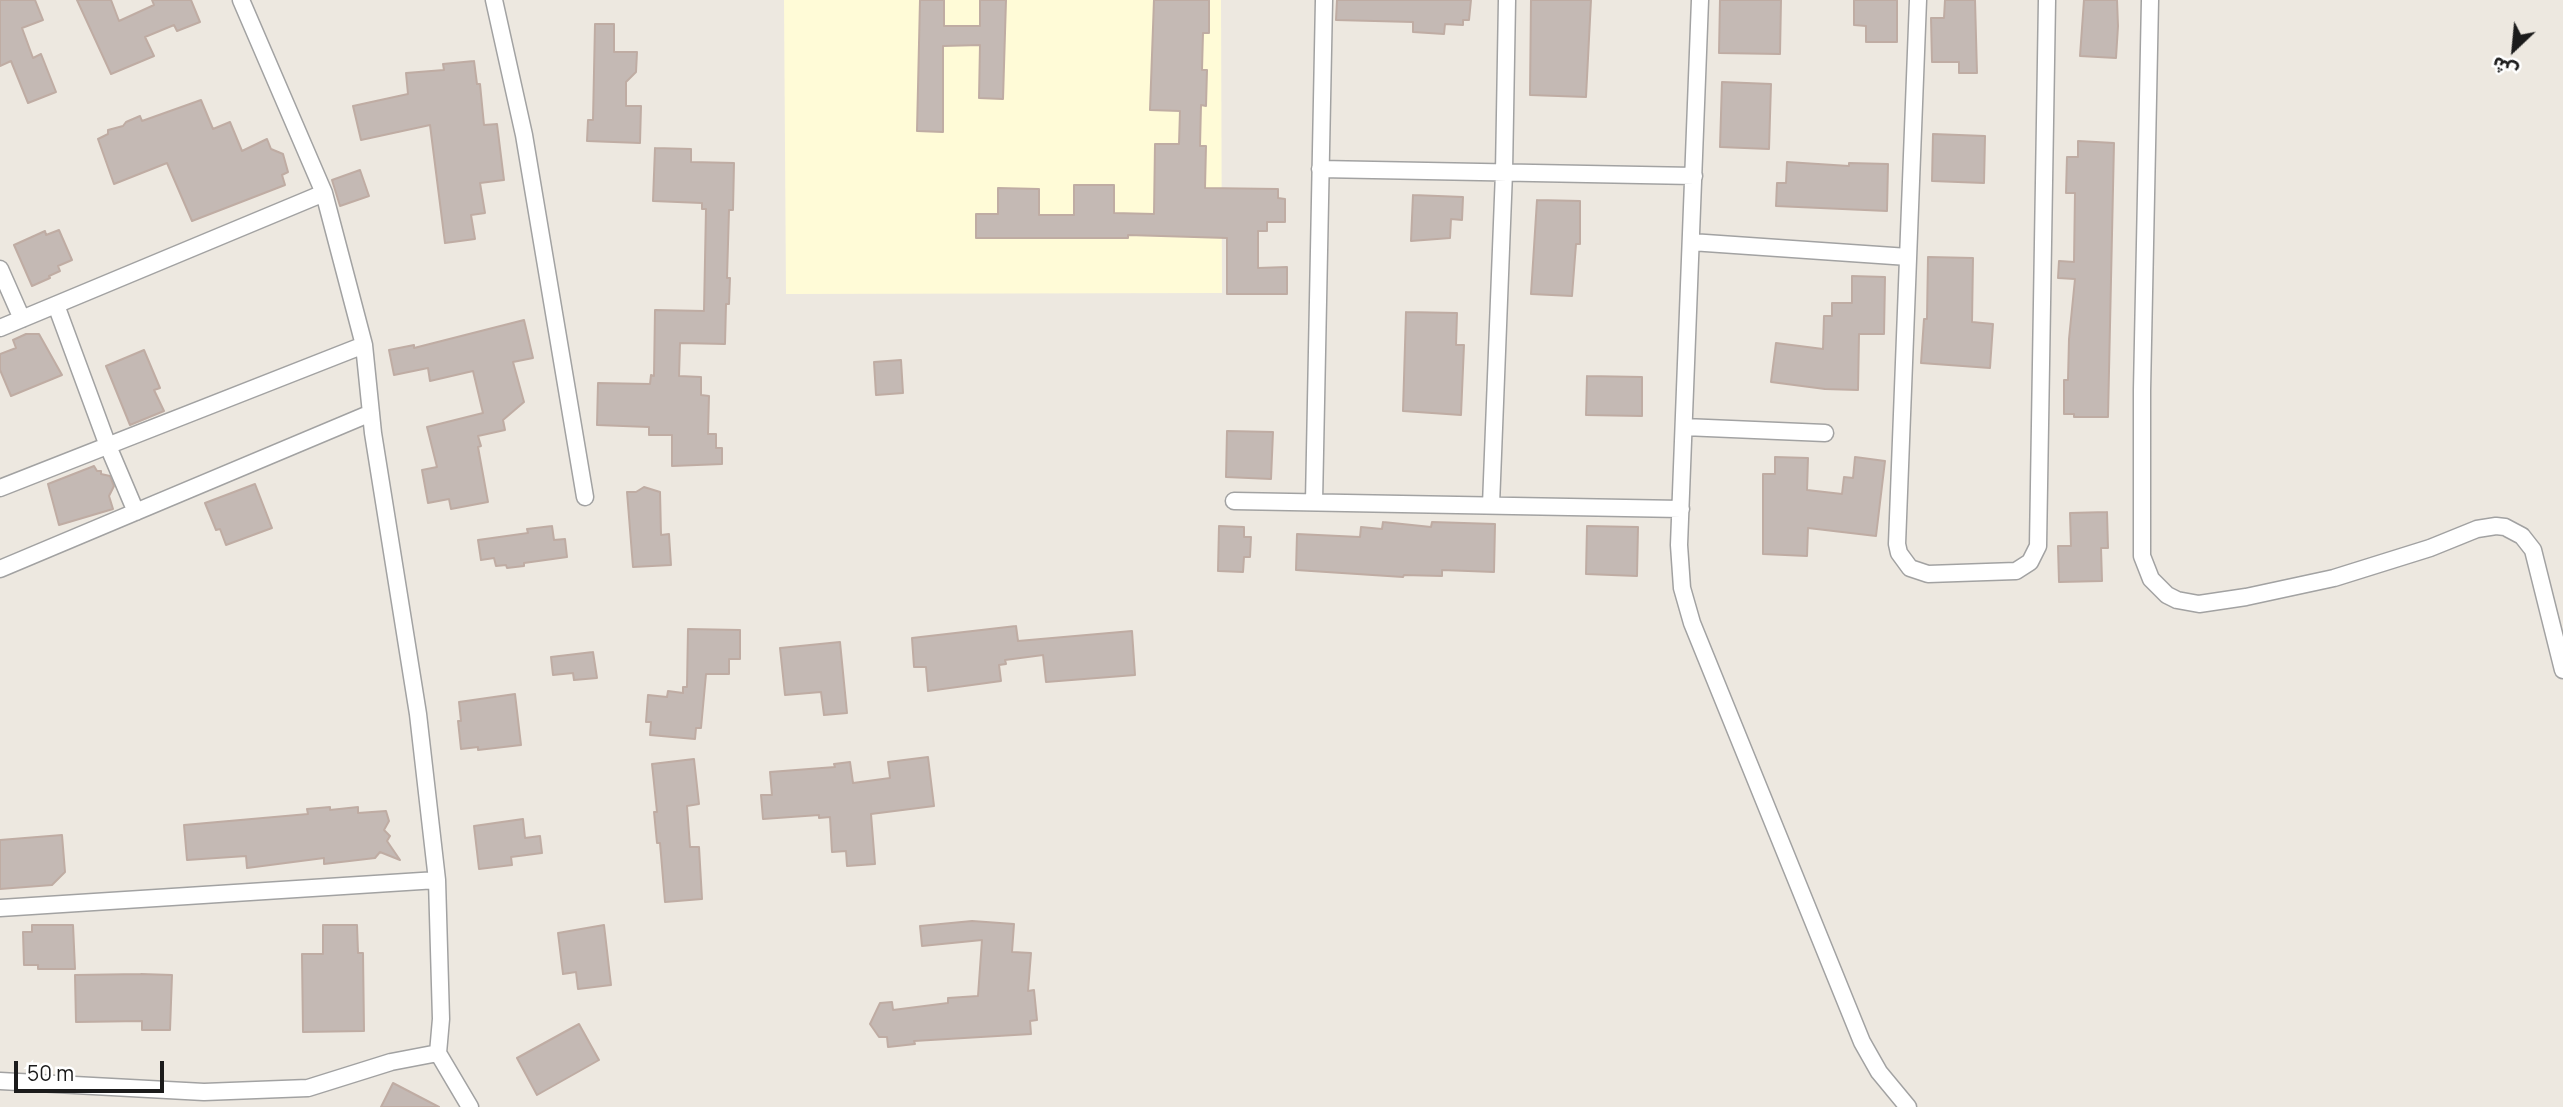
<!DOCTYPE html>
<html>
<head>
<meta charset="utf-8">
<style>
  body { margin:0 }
  #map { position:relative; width:2563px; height:1107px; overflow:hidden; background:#ede8e0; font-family:Manrope,"Noto Sans Arabic",sans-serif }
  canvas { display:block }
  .north { position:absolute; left:2479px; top:14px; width:70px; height:70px; -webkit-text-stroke:5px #fff; paint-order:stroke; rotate:206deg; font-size:19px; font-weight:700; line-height:28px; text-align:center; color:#1b1b1b }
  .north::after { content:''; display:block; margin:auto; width:24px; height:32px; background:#1b1b1b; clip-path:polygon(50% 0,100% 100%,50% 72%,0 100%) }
  .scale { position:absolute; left:14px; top:1061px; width:150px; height:32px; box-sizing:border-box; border:4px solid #1b1b1b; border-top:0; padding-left:9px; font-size:21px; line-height:24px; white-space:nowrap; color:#1b1b1b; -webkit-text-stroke:5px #fff; paint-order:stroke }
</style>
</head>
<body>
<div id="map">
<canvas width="2563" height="1107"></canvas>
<div class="north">ش</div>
<div class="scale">50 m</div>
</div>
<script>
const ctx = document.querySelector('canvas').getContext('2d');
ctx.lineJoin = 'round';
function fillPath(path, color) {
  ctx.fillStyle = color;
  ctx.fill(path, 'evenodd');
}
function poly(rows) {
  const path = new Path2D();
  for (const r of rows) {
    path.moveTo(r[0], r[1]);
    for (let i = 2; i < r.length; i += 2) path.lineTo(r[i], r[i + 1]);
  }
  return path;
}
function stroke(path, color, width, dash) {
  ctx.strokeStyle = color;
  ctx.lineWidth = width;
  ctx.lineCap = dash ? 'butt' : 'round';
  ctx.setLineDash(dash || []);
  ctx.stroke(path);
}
fillPath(poly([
  [784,0,1221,0,1222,293,786,294]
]), '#fffbd7');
const building = poly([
  [0,0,35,0,43,20,22,28,33,58,41,54,56,92,28,103,11,61,0,66,0,0],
  [77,0,111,0,119,21,154,5,152,0,191,0,200,22,177,31,174,25,145,37,154,56,111,74,77,0],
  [920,0,944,0,944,26,980,26,980,0,1006,0,1003,99,979,98,980,45,943,46,943,132,917,131,920,0],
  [1154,0,1209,0,1209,33,1203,33,1202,70,1207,70,1206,106,1201,105,1200,146,1206,146,1205,188,1278,189,1278,198,1285,199,1285,222,1267,222,1267,231,1258,231,1258,268,1287,267,1287,294,1227,294,1227,238,1128,235,1128,238,976,238,976,214,998,214,998,188,1039,189,1039,215,1074,215,1074,185,1114,185,1114,213,1154,214,1155,144,1179,144,1180,111,1150,110,1154,0],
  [1337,0,1471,0,1469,20,1463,20,1463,25,1445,24,1444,34,1413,32,1413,22,1336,20,1337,0],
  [1531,0,1591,0,1586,97,1530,95,1531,0],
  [1720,0,1781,0,1780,54,1719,53,1720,0],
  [1854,0,1897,0,1897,42,1866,42,1866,26,1854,25,1854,0],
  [1945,0,1975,0,1977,73,1959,73,1959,62,1932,62,1931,18,1944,18,1945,0],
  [2084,0,2117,0,2118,26,2116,58,2080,56,2084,0],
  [595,24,614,24,614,52,637,52,636,72,626,82,626,106,641,106,640,143,587,141,588,120,593,120,595,24],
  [474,61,477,84,480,84,484,125,497,124,504,180,480,183,485,213,471,215,475,239,445,243,430,125,361,140,353,106,408,94,406,73,444,70,443,64,474,61],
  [1722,82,1771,84,1769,149,1720,147,1722,82],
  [201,100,213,129,230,122,242,151,267,139,271,149,283,154,288,172,282,175,285,185,192,221,167,163,114,184,98,139,108,134,108,130,123,126,126,122,140,116,142,121,201,100],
  [1933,134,1985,136,1984,183,1932,181,1933,134],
  [2078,141,2114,143,2108,417,2074,417,2074,414,2064,414,2064,380,2068,380,2069,339,2075,279,2058,278,2059,261,2074,262,2075,193,2066,193,2067,157,2078,157,2078,141],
  [655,148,691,149,691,162,734,163,733,210,729,210,727,278,730,278,729,304,726,304,725,344,680,343,679,376,701,377,701,395,709,396,708,434,716,434,716,448,722,448,722,464,672,466,672,435,649,435,649,427,597,425,598,383,650,384,651,375,654,376,655,310,704,311,706,209,702,209,702,203,653,201,655,148],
  [1787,162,1849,166,1849,163,1888,164,1887,211,1776,206,1777,183,1786,183,1787,162],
  [360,170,369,196,340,206,332,180,360,170],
  [1413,195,1463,197,1462,220,1451,219,1450,238,1411,241,1413,195],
  [1537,200,1580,201,1580,244,1576,244,1572,296,1531,294,1537,200],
  [59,230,72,260,58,266,60,271,49,276,50,278,32,286,14,245,45,231,46,235,59,230],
  [1928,257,1973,258,1972,322,1993,324,1990,368,1921,363,1924,319,1927,319,1928,257],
  [1852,276,1885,277,1884,334,1859,334,1858,390,1825,389,1771,382,1776,343,1823,349,1824,316,1832,316,1832,303,1852,303,1852,276],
  [1406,312,1457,313,1456,345,1464,345,1461,415,1403,411,1406,312],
  [524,320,533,358,513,362,524,402,503,420,505,430,478,436,481,446,478,447,488,502,451,509,449,499,428,503,422,470,437,467,427,427,483,413,473,371,430,381,428,368,394,375,389,350,414,345,414,348,524,320],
  [26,334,39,334,62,375,11,396,0,370,0,354,16,348,13,340,26,334],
  [144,350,160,388,154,390,164,411,130,425,106,366,144,350],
  [901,360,903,393,876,395,874,362,901,360],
  [1587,376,1642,377,1642,416,1586,415,1587,376],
  [1227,431,1273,432,1271,479,1226,477,1227,431],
  [1775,457,1808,458,1807,490,1842,494,1844,477,1853,478,1855,457,1885,461,1876,536,1808,528,1807,556,1763,554,1763,474,1775,474,1775,457],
  [94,466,97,471,101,471,101,474,110,476,114,486,109,496,113,509,59,525,48,484,94,466],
  [255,484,272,528,226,545,220,529,216,530,205,503,255,484],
  [644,487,660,492,661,535,669,534,671,565,633,567,627,492,636,492,644,487],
  [2107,512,2108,548,2101,548,2102,581,2059,582,2058,546,2071,546,2070,513,2107,512],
  [1383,522,1431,527,1432,522,1495,524,1494,572,1442,570,1442,576,1404,575,1403,577,1296,570,1297,534,1360,537,1361,527,1382,529,1383,522],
  [552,526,554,540,565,539,567,557,524,563,524,566,507,568,506,565,496,566,494,558,481,560,478,540,528,533,527,529,552,526],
  [1219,526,1244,527,1244,537,1251,537,1250,557,1244,557,1243,572,1218,571,1219,526],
  [1587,526,1638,527,1637,576,1586,574,1587,526],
  [1016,626,1018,641,1132,631,1135,675,1046,682,1043,655,1005,660,1006,664,999,665,1001,681,928,691,926,667,914,667,912,638,1016,626],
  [688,629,740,630,740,659,729,659,729,674,706,674,701,728,696,728,695,739,650,735,651,722,646,722,648,695,667,697,668,691,683,693,683,687,687,687,688,629],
  [840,642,847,713,824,715,821,692,785,695,780,648,840,642],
  [593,652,597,678,574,680,573,673,553,675,551,657,593,652],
  [515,694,521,745,478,750,478,747,461,749,458,721,461,721,459,702,515,694],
  [928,757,934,806,871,814,875,864,847,866,846,851,832,852,830,817,819,818,819,815,763,819,761,795,772,795,770,772,835,767,834,764,850,762,853,783,890,778,888,762,928,757],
  [694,759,699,804,687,806,690,847,699,847,702,899,665,902,660,843,657,843,654,812,657,812,652,764,694,759],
  [330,807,330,810,358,807,358,813,386,811,389,821,384,830,390,836,387,841,400,860,380,852,375,858,324,864,324,858,247,868,246,856,187,860,184,825,308,814,307,809,330,807],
  [523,819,525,838,540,836,542,853,511,857,512,865,479,869,474,826,523,819],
  [62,835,65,872,52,885,0,889,0,840,62,835],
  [972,921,1014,924,1012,952,1031,953,1028,991,1034,990,1037,1020,1030,1021,1031,1034,914,1041,915,1044,888,1047,887,1037,879,1037,870,1024,880,1003,892,1002,893,1010,948,1003,948,998,978,996,982,940,922,946,920,926,972,921],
  [32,925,73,925,75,969,38,969,38,965,24,965,23,932,32,932,32,925],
  [323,925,357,925,358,953,363,953,364,1031,303,1032,302,954,323,954,323,925],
  [604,925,611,985,578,989,576,972,563,974,558,933,604,925],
  [141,974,172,975,170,1030,142,1030,142,1021,76,1022,75,975,141,974],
  [579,1024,599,1060,537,1095,517,1058,579,1024],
  [393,1083,439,1107,381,1107,393,1083]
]);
fillPath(building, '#c4b9b4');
stroke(building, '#bfaca3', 2);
const street = poly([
  [494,0,524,135,585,497],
  [1700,0,1679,545,1682,588,1692,623,1862,1042,1879,1072,1908,1107],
  [1918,0,1897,544,1899,553,1910,568,1928,574,2016,571,2030,562,2038,546,2047,0],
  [2150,0,2142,390,2142,556,2151,579,2167,595,2177,600,2199,604,2246,597,2334,578,2430,548,2477,529,2496,526,2505,527,2522,536,2533,550,2563,670],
  [1320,169,1694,176],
  [1691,242,1908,257],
  [0,269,22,319],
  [56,305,108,446,136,512],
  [0,328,324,193],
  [1684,427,1825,433],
  [0,488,364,345],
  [1234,501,1681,509],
  [1314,502,1324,0],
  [1491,505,1504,172,1507,0],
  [0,569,371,413],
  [0,908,437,880],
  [438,1053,470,1107],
  [0,1081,204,1092,308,1088,391,1062,438,1053,441,1019,437,880,418,714,373,433,364,345,324,193,241,0]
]);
stroke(street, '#a2a2a2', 19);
stroke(street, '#fff', 16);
</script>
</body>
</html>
